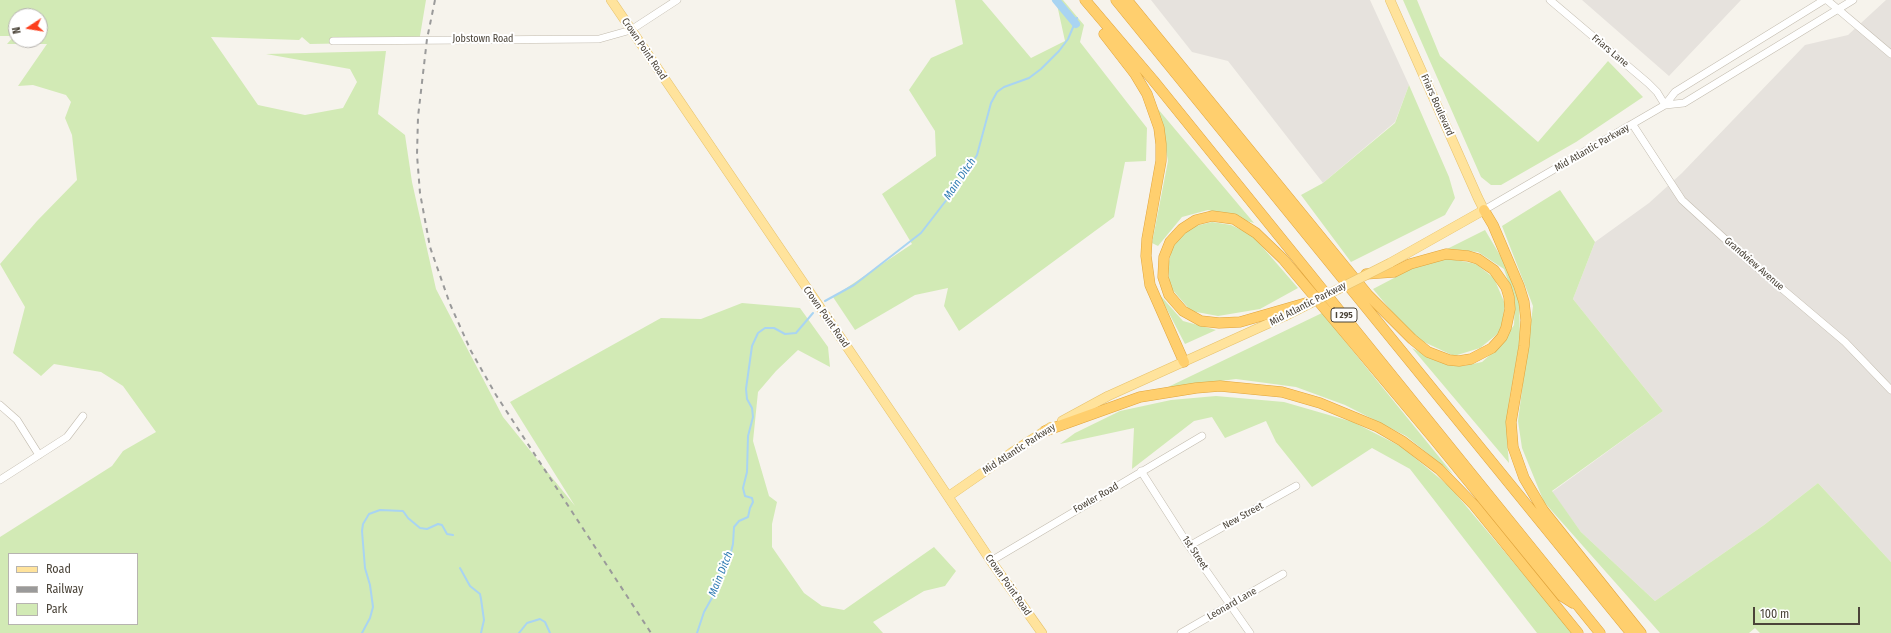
<!DOCTYPE html>
<html>
<head>
<meta charset="utf-8">
<style>
  body { margin:0 }
  #map { position:relative; width:1891px; height:633px; overflow:hidden; background:#f6f3ec; font-family:"Fira Sans Condensed",sans-serif }
  canvas { display:block }
  .legend { position:absolute; left:8px; top:553px; width:130px; height:72px; box-sizing:border-box; background:#fff; border:1px solid #b7b4b0; margin:0; padding:5px 7px; list-style:none; font-size:12px; color:#4b4439 }
  .legend li { display:flex; align-items:center; gap:8px; height:20px }
  .legend b { width:20px; border:1px solid #b7b4b0 }
  .north { position:absolute; left:8px; top:8px; width:40px; height:40px; box-sizing:border-box; background:#fff; border:1px solid #b7b4b0; border-radius:50%; rotate:258deg; font-size:11px; font-weight:700; line-height:16px; text-align:center; color:#4b4439 }
  .north::after { content:''; display:block; margin:auto; width:14px; height:18px; background:#fc3f1d; clip-path:polygon(50% 0,100% 100%,50% 72%,0 100%) }
  .scale { position:absolute; left:1753px; top:607px; width:107px; height:18px; box-sizing:border-box; border:2px solid #4b4439; border-top:0; padding-left:5px; font-size:12px; line-height:14px; white-space:nowrap; color:#4b4439; -webkit-text-stroke:3px #fff; paint-order:stroke }
</style>
</head>
<body>
<div id="map">
<canvas width="1891" height="633"></canvas>
<ul class="legend">
<li><b style="height:5px;background:#ffe39c"></b>Road</li>
<li><b style="height:5px;background:#9a9a9a"></b>Railway</li>
<li><b style="height:11px;background:#d2eab5"></b>Park</li>
</ul>
<div class="north">N</div>
<div class="scale">100 m</div>
</div>
<script>
const ctx = document.querySelector('canvas').getContext('2d');
ctx.lineJoin = 'round';
function fillPath(path, color) {
  ctx.fillStyle = color;
  ctx.fill(path, 'evenodd');
}
function poly(rows) {
  const path = new Path2D();
  for (const r of rows) {
    path.moveTo(r[0], r[1]);
    for (let i = 2; i < r.length; i += 2) path.lineTo(r[i], r[i + 1]);
  }
  return path;
}
function stroke(path, color, width, dash) {
  ctx.strokeStyle = color;
  ctx.lineWidth = width;
  ctx.lineCap = dash ? 'butt' : 'round';
  ctx.setLineDash(dash || []);
  ctx.stroke(path);
}
function write(font, color, halo, rows, align = 'center') {
  ctx.font = font + ' "Fira Sans Condensed",sans-serif';
  ctx.lineWidth = 4;
  ctx.setLineDash([]);
  ctx.textBaseline = 'middle';
  ctx.strokeStyle = halo;
  ctx.fillStyle = color;
  for (const [text, x, y, turn = 0] of rows) {
    ctx.save();
    ctx.translate(x, y);
    ctx.rotate((+turn || 0) * Math.PI / 180);
    ctx.textAlign = isNaN(turn) ? turn : align;
    if (halo) ctx.strokeText(text, 0, 0);
    ctx.fillText(text, 0, 0);
    ctx.restore();
  }
}
fillPath(poly([
  [1151,0,1370,0,1409,85,1395,122,1323,183,1228,61,1192,52],
  [1582,0,1741,0,1669,76],
  [1886,0,1891,0,1891,562,1818,483,1764,525,1655,601,1581,532,1552,492,1663,411,1573,299,1595,242,1649,203,1682,173,1805,45,1848,35]
]), '#e6e2dd');
fillPath(poly([
  [0,0,426,0,419,42,310,44,302,37,299,40,211,37,258,105,305,115,343,108,357,82,350,69,266,54,386,51,378,114,405,135,412,182,436,289,503,417,575,506,510,402,661,318,701,319,742,303,800,308,828,347,830,367,798,350,776,371,758,392,753,441,769,496,777,502,772,524,772,547,804,593,822,606,844,610,934,547,956,571,945,586,924,591,873,622,883,633,0,633,0,537,112,466,123,451,156,432,123,386,101,372,54,364,41,376,13,353,25,307,0,264,37,221,77,180,72,135,65,118,71,102,66,95,33,85,18,86,47,44,7,44,14,36,0,36],
  [16,16,40,16,40,40,16,40],
  [9,554,137,554,137,624,9,624],
  [955,0,982,0,1031,58,1065,41,1056,0,1063,0,1084,25,1080,42,1147,128,1146,161,1125,162,1114,217,959,331,944,306,948,288,915,295,855,330,833,297,912,244,882,194,936,156,935,131,909,90,931,58,963,44],
  [1403,0,1417,0,1440,56,1538,142,1608,61,1643,97,1576,142,1501,185,1491,185,1481,177],
  [1409,85,1449,177,1455,198,1445,215,1351,262,1301,195,1323,183,1395,123],
  [1158,109,1254,223,1208,210,1182,217,1158,246,1152,243,1168,161],
  [1560,190,1595,242,1573,299,1663,411,1552,491,1581,532,1655,601,1764,525,1818,483,1891,562,1891,633,1760,633,1755,628,1749,633,1660,633,1544,502,1522,448,1518,421,1533,306,1502,226],
  [1212,222,1231,225,1252,235,1298,288,1260,309,1218,316,1191,311,1170,287,1168,266,1173,244,1187,228],
  [1485,230,1504,262,1519,298,1520,340,1509,401,1507,442,1509,463,1412,348,1439,362,1463,366,1482,362,1499,347,1514,325,1515,301,1504,269,1478,252,1447,249],
  [1446,258,1476,264,1494,278,1505,304,1501,331,1480,348,1454,356,1424,342,1408,331,1373,289,1415,267],
  [1159,294,1183,321,1216,330,1185,344],
  [1322,313,1453,474,1406,436,1345,405,1296,387,1236,379,1166,388],
  [1216,396,1284,402,1353,422,1402,447,1450,487,1573,633,1537,633,1410,469,1372,448,1312,487,1276,442,1266,421,1225,438,1212,417,1194,421,1132,469,1134,428,1060,444,1075,433,1120,411,1171,400]
]), '#d2eab5');
stroke(poly([
  [825,301,854,285,921,233,958,185,977,155,991,103,997,92,1004,87,1029,78,1041,69,1059,51,1068,39,1077,18],
  [460,568,470,586,480,594,481,599,484,620,481,633],
  [362,633,370,618,373,607,370,585,365,568,362,531,363,524,369,514,380,510,403,511,408,518,420,528,427,529,438,524,442,525,447,534,453,535],
  [519,633,527,623,540,619,545,622,550,633],
  [697,633,704,612,718,587,720,571,731,552,733,544,734,527,739,521,748,517,750,508,753,502,752,498,745,496,743,488,747,472,748,436,753,417,752,408,747,399,746,389,752,346,758,333,765,328,774,328,785,334,796,333,813,313]
]), '#a9d4f2', 2);
stroke(poly([
  [1056,0,1076,24]
]), '#a9d4f2', 8);
const minor = poly([
  [1550,0,1648,83,1657,92,1665,105],
  [1827,0,1891,54],
  [333,41,599,39,631,30,677,0],
  [1665,105,1675,92,1824,0],
  [1633,125,1682,200,1748,260,1845,342,1891,390],
  [1484,210,1658,109,1665,105,1684,103,1853,0],
  [0,405,17,420,39,455],
  [1141,471,1189,546,1250,633],
  [0,480,67,437,83,416],
  [1189,546,1296,486],
  [991,561,1202,436],
  [1181,633,1283,574]
]);
const major = poly([
  [611,0,911,441,991,561,1042,633],
  [1390,263,1484,210,1478,198,1390,0],
  [1062,421,1108,396,1285,316],
  [949,496,1011,453,1051,427]
]);
const highway = poly([
  [1085,0,1153,80,1600,633],
  [1116,0,1631,633],
  [1127,0,1368,295,1412,339,1428,352,1449,360,1459,361,1471,359,1492,348,1502,337,1506,328,1510,309,1509,297,1506,287,1494,270,1478,259,1468,256,1446,254,1410,264,1394,272,1366,274],
  [1104,34,1135,74,1147,94,1159,128,1161,144,1161,161,1147,239,1146,256,1150,285,1184,362],
  [1484,210,1493,225,1519,286,1524,302,1526,320,1524,346,1511,422,1513,447,1524,478,1543,510,1641,633],
  [1306,303,1240,322,1219,323,1201,321,1183,311,1169,295,1163,277,1164,257,1170,242,1182,229,1196,220,1212,216,1234,219,1256,233,1283,259,1434,439,1562,596,1573,603],
  [1045,431,1140,397,1196,388,1220,386,1261,390,1282,392,1320,403,1378,427,1402,441,1439,469,1474,505,1578,633]
]);
stroke(minor, '#c2bbae', 8);
stroke(major, '#e6c16a', 10);
stroke(highway, '#e0a43c', 11);
stroke(minor, '#fff', 7);
stroke(major, '#ffe39c', 9);
stroke(highway, '#ffcf6e', 10);
stroke(poly([
  [435,0,427,39,418,117,417,155,420,193,430,247,450,304,471,351,496,395,651,633]
]), '#9a9a9a', 2, [5, 5]);
const majorBridge = poly([
  [1285,316,1390,263]
]);
stroke(majorBridge, '#e6c16a', 10, []);
stroke(majorBridge, '#ffe39c', 9);
for (const [x, y, w] of [
  [1344,315,26]
]) {
  const box = new Path2D();
  box.roundRect(x - w / 2, y - 7, w, 14, 3);
  ctx.fillStyle = '#fff';
  ctx.fill(box);
  stroke(box, '#4b4439', 1);
}
write('bold 9px', '#4b4439', null, [
  ["I 295",1344,315]
]);
write('10px', '#4b4439', '#fff', [
  ["Jobstown Road",483,39],
  ["Crown Point Road",644,49,56],
  ["Friars Lane",1610,51,40],
  ["Friars Boulevard",1437,105,66],
  ["Mid Atlantic Parkway",1592,148,-30],
  ["Grandview Avenue",1754,264,41],
  ["Mid Atlantic Parkway",1308,304,-27],
  ["Crown Point Road",826,317,55],
  ["Mid Atlantic Parkway",1019,449,-33],
  ["Fowler Road",1096,498,-30],
  ["New Street",1243,516,-29],
  ["1st Street",1195,553,56],
  ["Crown Point Road",1008,585,55],
  ["Leonard Lane",1232,604,-30]
]);
write('italic 11px', '#2e7ab2', '#fff', [
  ["Main Ditch",960,179,-56],
  ["Main Ditch",721,574,-68]
]);
</script>
</body>
</html>
